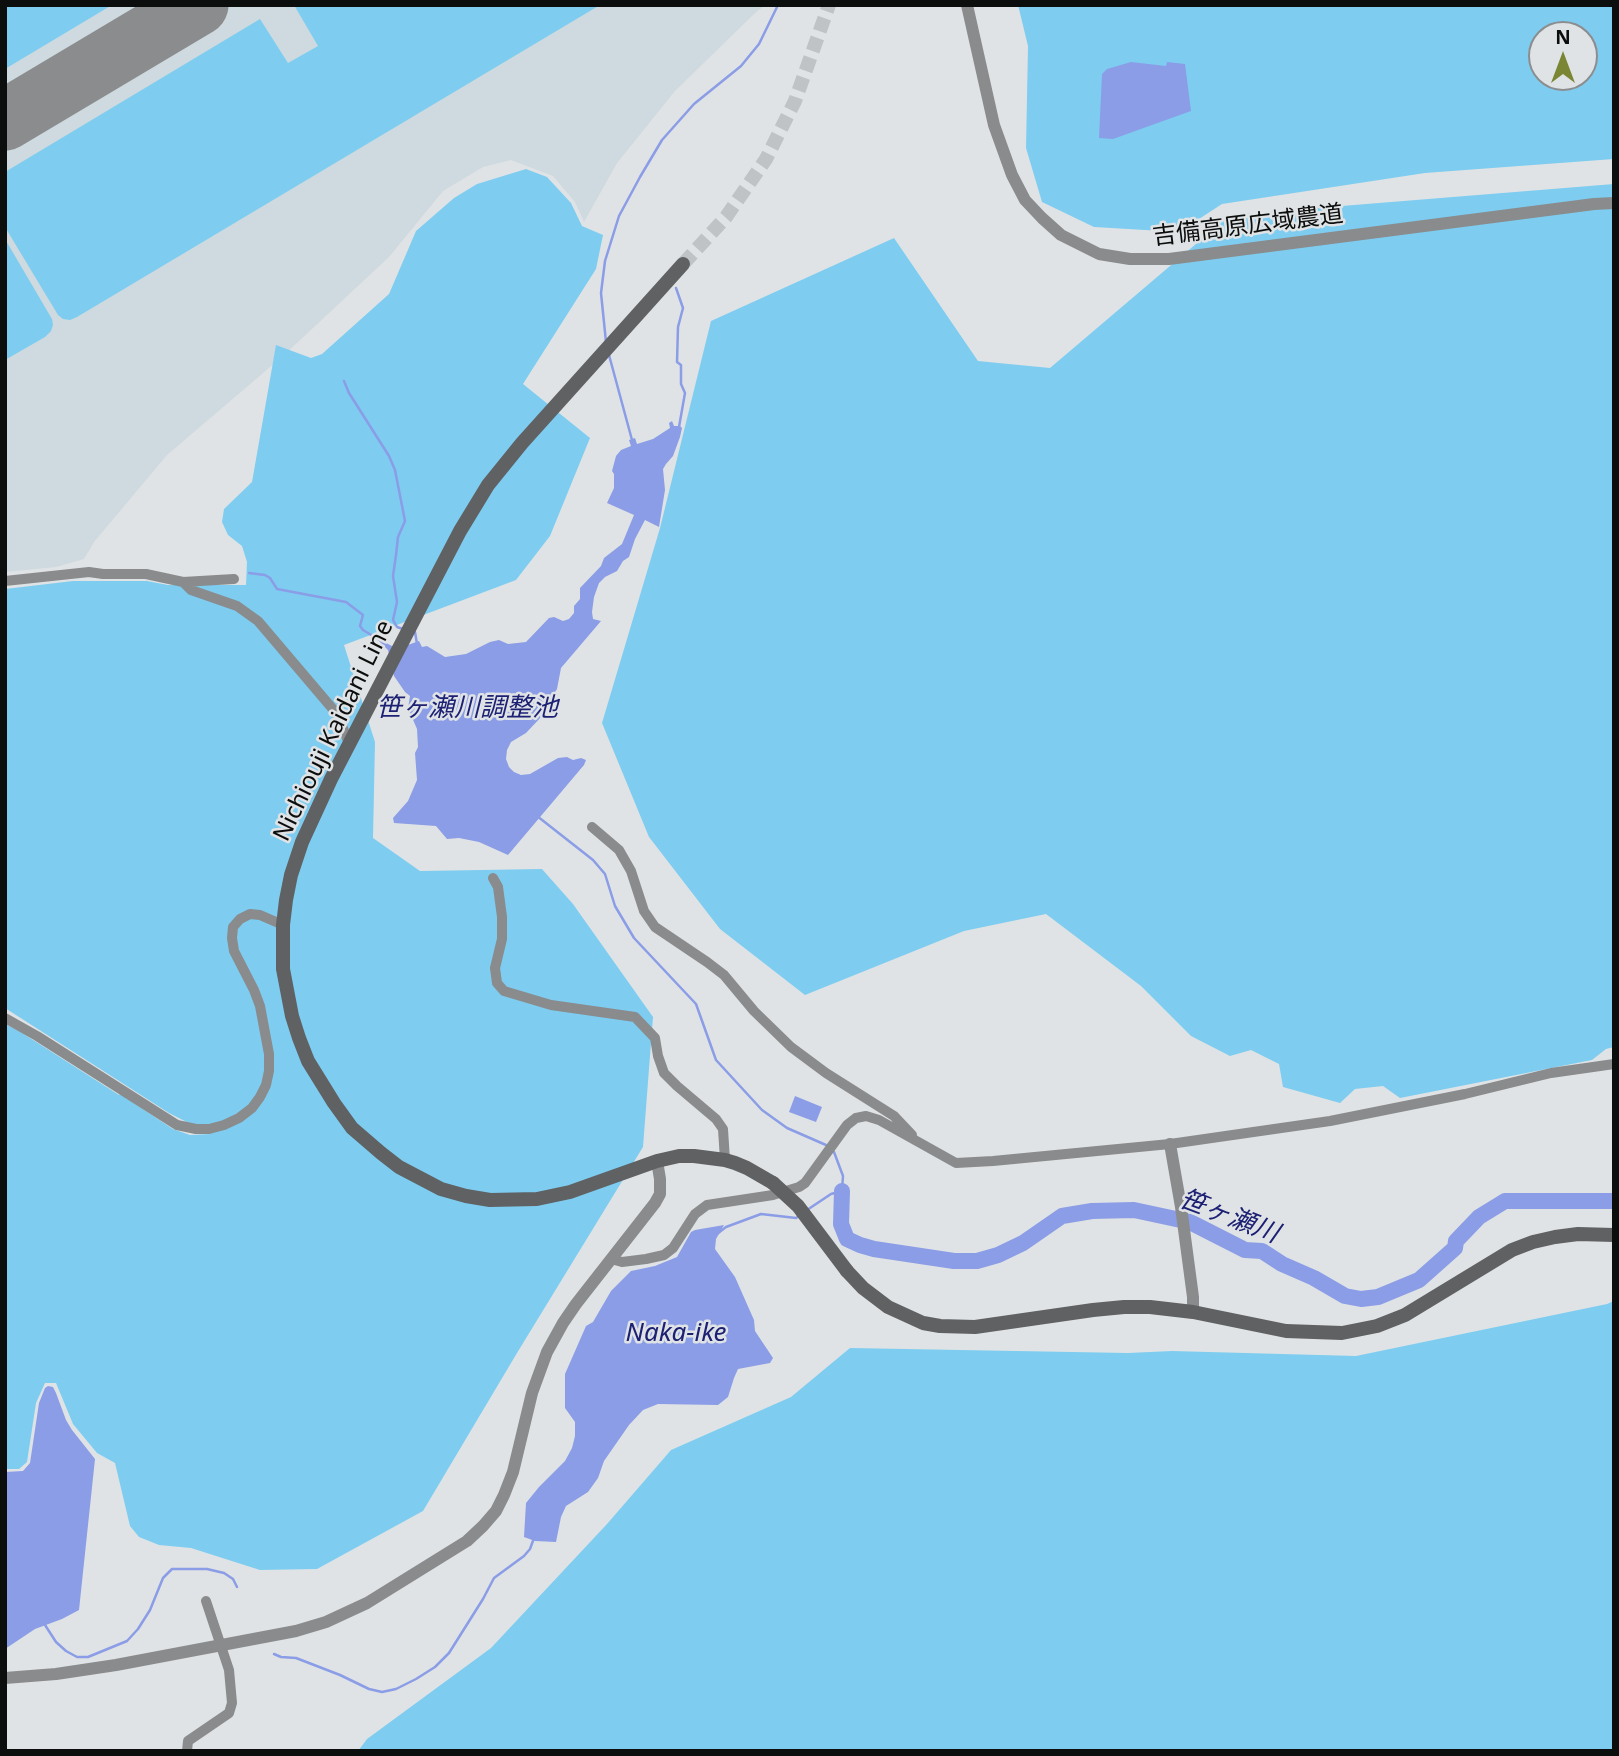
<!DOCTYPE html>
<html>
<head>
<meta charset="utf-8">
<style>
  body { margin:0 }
  #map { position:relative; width:1619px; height:1756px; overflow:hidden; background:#e0e3e5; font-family:"Noto Sans",sans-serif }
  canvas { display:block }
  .frame { position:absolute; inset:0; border:7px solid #0c0d0d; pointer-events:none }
  .north { position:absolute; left:1528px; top:21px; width:70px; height:70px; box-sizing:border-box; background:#e0e3e5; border:2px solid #8b8d8f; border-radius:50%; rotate:0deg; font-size:19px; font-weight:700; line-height:28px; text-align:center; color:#0c0d0d }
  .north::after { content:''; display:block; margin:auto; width:24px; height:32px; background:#7a8633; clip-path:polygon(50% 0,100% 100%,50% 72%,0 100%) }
</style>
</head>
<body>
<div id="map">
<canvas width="1619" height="1756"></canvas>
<div class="frame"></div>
<div class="north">N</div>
</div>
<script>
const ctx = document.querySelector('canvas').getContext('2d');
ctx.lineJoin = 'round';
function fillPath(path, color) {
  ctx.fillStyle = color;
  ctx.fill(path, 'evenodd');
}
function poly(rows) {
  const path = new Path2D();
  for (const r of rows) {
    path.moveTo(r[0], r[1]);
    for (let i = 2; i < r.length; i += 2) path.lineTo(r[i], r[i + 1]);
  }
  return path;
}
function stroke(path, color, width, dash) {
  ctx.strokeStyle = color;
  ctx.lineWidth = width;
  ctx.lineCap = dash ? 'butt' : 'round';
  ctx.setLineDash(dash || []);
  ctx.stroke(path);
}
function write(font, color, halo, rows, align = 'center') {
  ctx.font = font + ' "Noto Sans","Noto Sans JP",sans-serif';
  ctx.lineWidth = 5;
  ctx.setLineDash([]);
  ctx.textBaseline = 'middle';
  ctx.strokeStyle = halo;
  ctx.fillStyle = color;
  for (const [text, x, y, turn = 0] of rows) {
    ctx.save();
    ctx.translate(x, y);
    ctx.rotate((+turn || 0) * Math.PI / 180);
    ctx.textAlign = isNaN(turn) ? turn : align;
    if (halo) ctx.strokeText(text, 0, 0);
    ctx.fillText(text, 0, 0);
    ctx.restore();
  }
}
fillPath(poly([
  [5,5,765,5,754,14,675,91,617,163,584,222,575,202,553,176,511,160,483,167,443,191,389,257,283,356,167,455,94,542,84,559,56,567,5,572]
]), '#cedadf');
fillPath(poly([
  [5,5,112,5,5,69],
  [294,5,600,5,77,317,70,320,63,319,58,315,5,227,5,172,260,19,288,63,318,46],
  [1018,5,1614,5,1614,159,1425,173,1222,204,1179,232,1094,227,1042,202,1026,148,1028,46],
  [1542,35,1584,35,1584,77,1542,77],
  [526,169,547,177,571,203,582,226,603,235,596,269,523,384,590,438,550,536,516,580,344,645,375,742,373,838,420,871,542,869,573,904,653,1017,643,1147,517,1353,423,1511,317,1569,260,1570,191,1548,159,1545,139,1537,130,1526,115,1463,97,1453,73,1424,56,1383,45,1383,36,1403,27,1462,19,1469,5,1469,5,1024,19,1031,119,1095,120,1094,173,1129,190,1135,210,1134,169,1113,5,1008,5,589,73,581,147,581,168,585,246,585,247,562,242,546,228,535,222,522,224,509,252,482,276,345,311,358,322,354,389,294,416,231,454,198,477,184],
  [1614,184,1614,1047,1606,1049,1592,1060,1400,1098,1383,1086,1355,1089,1340,1103,1283,1087,1279,1064,1251,1050,1230,1056,1191,1036,1141,986,1046,914,964,931,805,995,720,929,649,837,602,723,660,528,711,321,894,238,978,361,1050,368,1230,215],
  [5,239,52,319,53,325,51,331,45,337,5,360],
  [1614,1301,1614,1751,358,1751,367,1739,491,1648,607,1524,671,1450,791,1397,850,1348,1128,1353,1172,1351,1356,1356,1607,1304]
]), '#7ecdf0');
fillPath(poly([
  [1131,62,1166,66,1167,62,1185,64,1191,111,1113,139,1099,138,1102,74,1107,69],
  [672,421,674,426,680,426,682,428,680,437,673,456,666,464,663,469,665,490,659,527,645,520,635,539,629,557,623,561,617,571,605,577,599,583,594,597,592,612,593,619,601,621,561,668,557,689,547,705,543,715,526,733,511,742,507,750,506,759,509,767,514,772,521,775,530,774,558,758,567,757,573,760,581,758,586,760,584,765,508,855,479,842,459,838,447,839,436,826,394,823,393,818,408,801,417,780,415,753,418,747,417,729,408,708,410,696,405,692,394,676,388,650,376,638,392,646,405,646,419,641,422,647,427,646,445,657,466,654,490,642,499,640,508,644,526,642,549,618,554,617,563,621,569,619,574,613,574,606,580,599,580,588,601,566,604,558,622,544,634,515,607,503,614,488,614,474,612,471,616,456,621,450,631,446,629,440,635,438,637,444,653,439,670,428,669,423],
  [795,1096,822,1107,816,1122,789,1112],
  [724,1225,716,1239,715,1249,735,1277,754,1320,755,1331,773,1358,770,1363,738,1369,734,1378,728,1397,718,1405,658,1404,643,1410,629,1425,604,1461,598,1478,588,1492,566,1506,561,1517,556,1542,535,1541,524,1537,526,1503,539,1487,565,1461,572,1448,575,1436,575,1422,565,1408,565,1374,586,1326,593,1322,611,1291,631,1271,655,1266,677,1257,691,1232,695,1230],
  [48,1386,53,1387,56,1393,66,1420,72,1430,95,1459,79,1610,62,1619,35,1629,5,1649,5,1472,23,1471,30,1463,39,1403,45,1388]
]), '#8a9de6');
stroke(poly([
  [676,288,683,308,678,327,677,362,681,365,681,384,685,393,679,427],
  [606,342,601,293,605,261,619,216,640,177,662,140,694,104,741,66,759,44,778,5],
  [609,355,632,440],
  [344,381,349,393,389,456,395,470,405,521,398,537,396,555,393,576,397,602,393,620,397,627,403,629],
  [249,573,265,575,270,578,277,589,346,602,363,615,360,626,363,630,378,639],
  [412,632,415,632,417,644],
  [537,816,593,860,605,874,615,906,634,938,696,1004,716,1060,762,1110,787,1128,826,1145],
  [807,1210,831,1194,842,1191,843,1176,834,1152],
  [717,1234,726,1227,761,1214,796,1218,799,1216],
  [45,1625,56,1642,66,1651,77,1657,88,1657,127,1641,138,1629,150,1610,163,1578,172,1569,207,1569,224,1573,233,1579,237,1587],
  [274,1654,281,1657,296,1658,340,1675,369,1689,382,1692,396,1689,416,1679,435,1667,449,1653,483,1599,494,1578,524,1556,530,1549,534,1538]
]), '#8a9de6', 2.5);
stroke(poly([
  [842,1191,841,1224,847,1239,860,1245,874,1249,954,1261,977,1261,998,1255,1023,1243,1062,1216,1092,1211,1134,1210,1190,1222,1245,1250,1262,1251,1282,1264,1314,1278,1345,1296,1361,1299,1378,1297,1419,1280,1455,1248,1456,1241,1479,1217,1505,1201,1614,1201]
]), '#8a9de6', 16);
stroke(poly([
  [167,24,190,5]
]), '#8a8c8e', 24);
stroke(poly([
  [5,120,198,5]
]), '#8a8c8e', 61);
stroke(poly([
  [683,264,726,217,766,159,795,101,829,5]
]), '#c0c3c5', 14, [14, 7]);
stroke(poly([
  [5,581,89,572,103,574,146,574,183,582,234,579],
  [183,582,191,590,237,606,258,621,337,714,349,743],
  [592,827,619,850,631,871,644,911,655,927,707,962,724,975,754,1011,791,1047,826,1073,894,1116,912,1135],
  [493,878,498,887,502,917,502,939,495,968,497,983,504,991,551,1005,635,1017,655,1038,658,1056,664,1073,677,1086,716,1119,723,1129,725,1160],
  [5,1018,37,1036,177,1125,196,1129,209,1129,224,1125,239,1118,252,1108,260,1097,266,1085,269,1071,269,1054,260,1006,254,990,234,951,232,938,233,927,240,919,250,914,260,915,283,925],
  [611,1259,622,1262,646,1259,664,1255,673,1248,695,1214,707,1205,773,1195,799,1187,805,1183,847,1125,856,1118,866,1116,879,1120,956,1163,993,1161,1170,1144,1330,1121,1465,1094,1551,1073,1614,1064],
  [187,1751,188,1741,229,1713,232,1703,229,1670,206,1601]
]), '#8a8b8c', 10);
stroke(poly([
  [967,5,994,125,1012,175,1025,200,1042,218,1061,235,1099,254,1130,259,1169,259,1594,204,1614,203],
  [1170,1144,1181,1207,1193,1297,1193,1312],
  [5,1678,56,1674,116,1665,296,1631,326,1622,367,1603,467,1541,483,1526,496,1511,504,1495,513,1472,532,1393,547,1352,563,1323,576,1304,655,1203,660,1194,660,1179,657,1161]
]), '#8a8b8c', 12);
stroke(poly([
  [683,264,522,443,488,485,460,531,331,779,302,842,291,875,286,900,283,925,283,969,292,1016,299,1038,308,1061,334,1103,352,1128,381,1153,399,1167,441,1189,466,1196,490,1200,537,1199,570,1192,657,1161,679,1156,694,1156,725,1160,735,1163,747,1168,773,1183],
  [847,1271,863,1288,888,1307,923,1323,940,1326,975,1327,1093,1310,1124,1307,1150,1307,1193,1312,1286,1331,1342,1333,1377,1326,1405,1315,1512,1250,1533,1242,1555,1237,1578,1234,1614,1235]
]), '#606163', 14);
stroke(poly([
  [773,1183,798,1206,847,1271]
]), '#606163', 14);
write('24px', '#0c0d0d', '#e0e3e5', [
  ["吉備高原広域農道",1248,226,-7],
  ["Nichiouji Kaidani Line",334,731,-64]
]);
write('italic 26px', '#1c2174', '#e0e3e5', [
  ["笹ヶ瀬川調整池",467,709],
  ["笹ヶ瀬川",1229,1217,21],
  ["Naka-ike",676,1334]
]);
</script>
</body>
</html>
